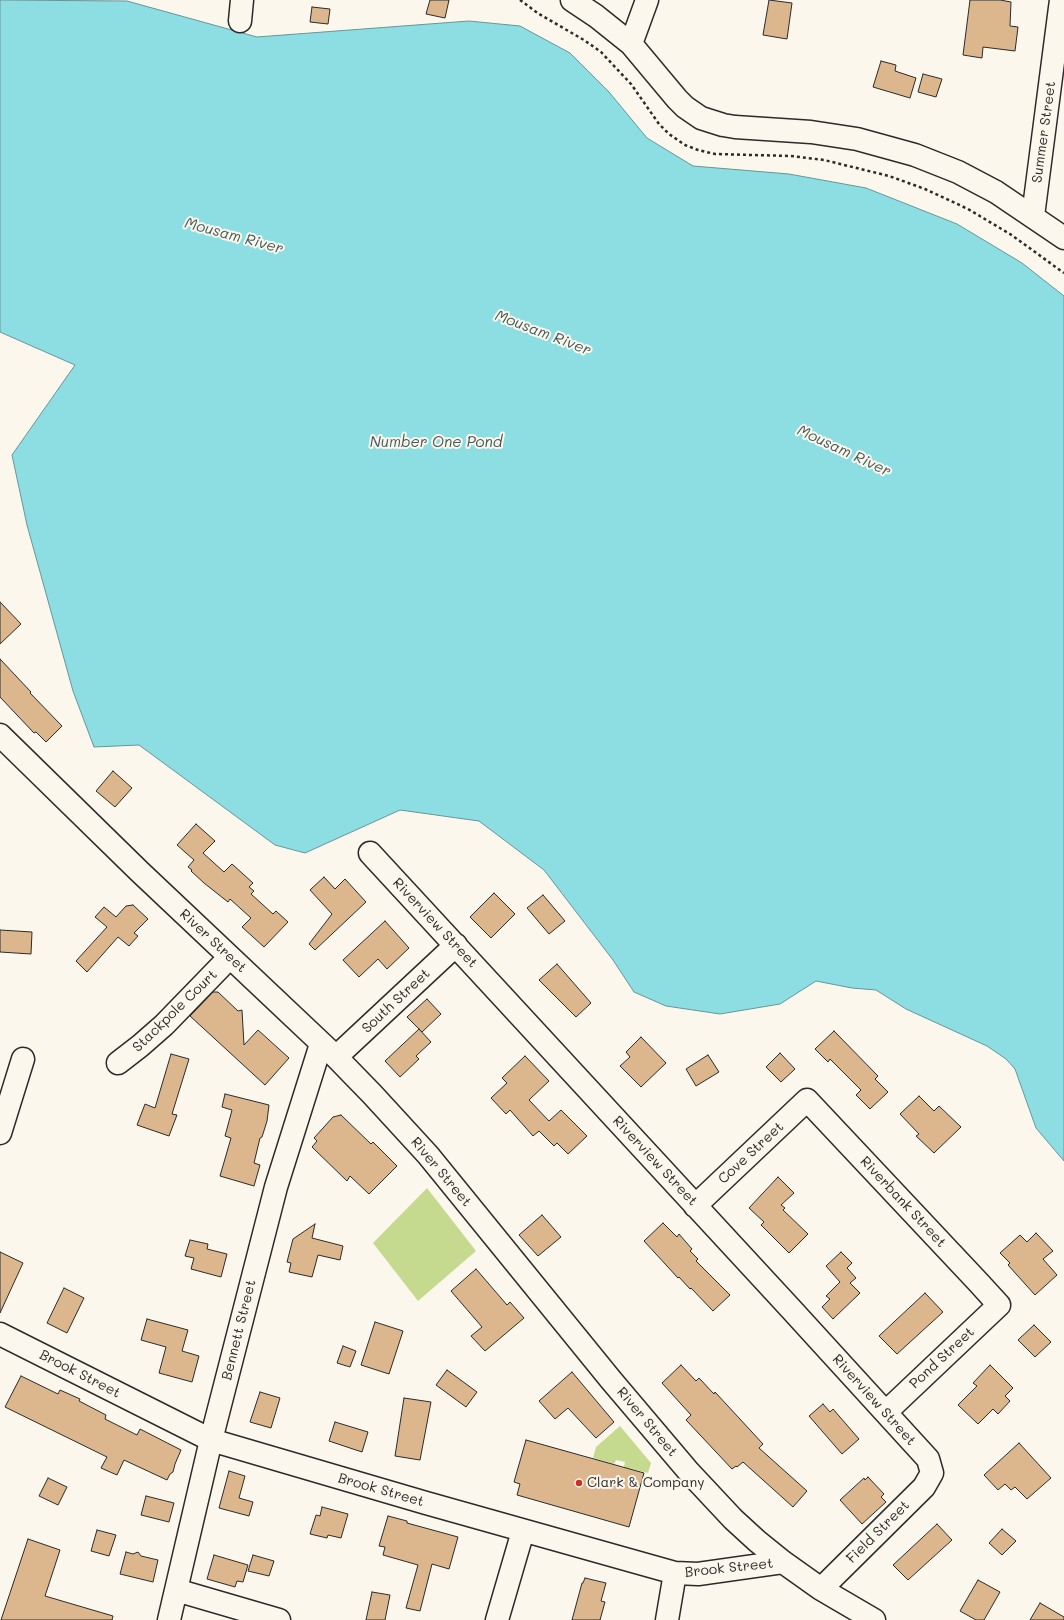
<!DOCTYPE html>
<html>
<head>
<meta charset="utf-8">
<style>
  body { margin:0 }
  canvas { display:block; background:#fbf7ec }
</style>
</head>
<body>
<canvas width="1064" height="1620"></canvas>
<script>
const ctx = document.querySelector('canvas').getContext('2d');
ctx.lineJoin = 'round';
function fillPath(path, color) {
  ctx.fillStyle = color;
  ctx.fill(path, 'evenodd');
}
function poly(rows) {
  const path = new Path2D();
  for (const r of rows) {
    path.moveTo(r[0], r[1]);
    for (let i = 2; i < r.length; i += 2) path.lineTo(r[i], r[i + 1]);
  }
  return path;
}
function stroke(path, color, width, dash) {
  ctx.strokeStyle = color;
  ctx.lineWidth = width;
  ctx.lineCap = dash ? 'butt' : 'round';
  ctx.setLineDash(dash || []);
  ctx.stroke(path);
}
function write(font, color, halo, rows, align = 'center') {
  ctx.font = font + ' Mali,sans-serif';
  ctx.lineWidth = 4;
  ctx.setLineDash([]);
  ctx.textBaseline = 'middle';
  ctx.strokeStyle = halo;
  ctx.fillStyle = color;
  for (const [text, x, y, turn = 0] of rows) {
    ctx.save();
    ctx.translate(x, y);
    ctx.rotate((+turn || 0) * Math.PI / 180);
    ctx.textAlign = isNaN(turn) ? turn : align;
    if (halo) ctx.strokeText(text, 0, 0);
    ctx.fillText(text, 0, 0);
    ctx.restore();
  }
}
fillPath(poly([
  [427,1188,476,1251,418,1301,373,1243],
  [620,1426,651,1463,648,1473,624,1467,625,1462,616,1460,614,1464,593,1458,596,1447]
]), '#c6da8f');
const water = poly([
  [0,0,127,1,257,37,469,21,520,26,570,53,609,92,647,138,693,166,789,174,866,188,957,224,1022,263,1064,296,1064,1161,1036,1128,1015,1069,1006,1059,987,1046,906,1009,876,990,852,988,816,981,780,1004,720,1014,666,1006,634,992,613,960,544,870,479,821,400,810,305,853,275,845,139,745,94,747,73,691,27,525,12,455,75,365,0,332,0,0]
]);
fillPath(water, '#8cdee3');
stroke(water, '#659699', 1);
const building = poly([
  [430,0,449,0,445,18,426,14,430,0],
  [769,0,792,3,787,39,763,35,769,0],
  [970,0,1000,0,1011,2,1010,26,1018,27,1015,51,983,47,982,58,963,55,970,0],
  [312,7,330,9,328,24,310,22,312,7],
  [881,61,896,65,895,71,916,78,910,98,873,87,881,61],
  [923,74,942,79,936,97,918,92,923,74],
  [0,602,21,624,0,644,0,602],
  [0,659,31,692,30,693,62,726,46,742,36,732,34,733,0,697,0,659],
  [113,771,132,788,115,807,96,791,113,771],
  [196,824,215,841,203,853,224,872,232,864,253,883,249,887,254,891,251,894,273,914,276,911,288,922,264,947,242,927,251,918,230,899,228,902,204,883,191,871,192,870,188,867,194,860,177,845,196,824],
  [324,877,335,889,345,879,366,902,315,950,309,944,332,914,310,890,324,877],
  [494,893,515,914,491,938,470,917,494,893],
  [543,895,565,921,549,934,527,908,543,895],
  [133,905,148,919,134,933,138,936,129,946,118,937,87,972,76,961,107,927,95,917,104,907,116,917,126,906,133,905],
  [385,921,409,948,387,969,378,959,359,977,343,960,385,921],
  [0,930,32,932,31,954,0,952,0,930],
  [557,964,591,1003,576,1017,539,980,557,964],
  [213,992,218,992,238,1011,242,1010,244,1045,258,1030,289,1058,265,1085,190,1016,213,992],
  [427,999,441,1014,422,1032,407,1017,427,999],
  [419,1029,431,1042,416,1056,419,1059,400,1077,385,1061,419,1029],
  [834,1031,878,1076,875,1079,888,1092,870,1109,856,1095,861,1090,830,1059,828,1062,815,1049,834,1031],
  [641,1037,666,1063,641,1087,620,1066,630,1057,626,1052,641,1037],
  [780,1053,795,1069,781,1082,766,1067,780,1053],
  [171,1054,189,1059,172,1114,177,1115,169,1136,137,1125,145,1104,155,1108,171,1054],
  [708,1055,719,1072,696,1086,686,1069,708,1055],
  [525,1056,549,1081,529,1100,549,1121,561,1110,587,1136,568,1154,557,1143,554,1146,539,1131,533,1136,510,1110,506,1114,491,1098,507,1083,502,1078,525,1056],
  [225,1094,269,1105,267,1121,262,1137,260,1138,254,1163,260,1165,254,1186,220,1176,231,1138,225,1136,232,1110,222,1107,225,1094],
  [919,1096,934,1111,939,1106,961,1127,934,1153,916,1136,919,1134,900,1114,919,1096],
  [341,1115,371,1144,373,1142,397,1166,369,1194,350,1176,347,1181,312,1147,317,1141,314,1138,333,1117,341,1115],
  [778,1177,794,1193,781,1205,785,1208,783,1210,808,1234,789,1253,761,1225,764,1222,749,1208,778,1177],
  [542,1215,561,1237,538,1256,519,1235,542,1215],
  [663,1223,677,1237,679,1234,692,1249,690,1251,698,1259,696,1261,730,1295,713,1311,691,1288,690,1289,679,1277,678,1278,644,1241,663,1223],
  [315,1224,312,1238,343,1246,340,1260,318,1255,312,1277,289,1272,291,1263,287,1262,293,1239,315,1224],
  [1036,1233,1053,1251,1043,1259,1057,1275,1035,1295,1008,1265,1010,1263,1000,1253,1020,1235,1027,1242,1036,1233],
  [190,1240,208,1244,207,1249,227,1254,221,1277,191,1269,194,1258,185,1256,190,1240],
  [0,1252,23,1263,0,1313,0,1252],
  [841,1252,852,1263,847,1268,856,1278,850,1283,860,1293,833,1319,822,1307,830,1299,826,1296,840,1282,826,1266,841,1252],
  [476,1269,507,1305,510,1302,524,1318,485,1351,471,1336,482,1327,451,1291,476,1269],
  [64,1288,84,1298,67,1333,47,1323,64,1288],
  [925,1293,943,1312,897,1354,879,1336,925,1293],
  [147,1319,188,1330,182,1351,199,1356,192,1382,159,1373,166,1347,141,1340,147,1319],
  [375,1322,403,1331,389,1374,361,1365,375,1322],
  [1034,1325,1051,1342,1035,1357,1018,1340,1034,1325],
  [343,1346,356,1351,350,1367,337,1363,343,1346],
  [681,1365,696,1381,699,1378,714,1394,715,1392,763,1444,759,1448,807,1491,793,1507,743,1462,737,1467,736,1466,732,1469,686,1420,691,1415,662,1383,681,1365],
  [990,1365,1013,1388,1005,1396,1010,1401,998,1414,993,1409,978,1424,958,1405,977,1386,973,1383,990,1365],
  [447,1370,477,1392,466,1407,436,1385,447,1370],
  [572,1372,614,1422,596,1438,568,1408,555,1419,539,1401,572,1372],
  [21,1376,58,1394,60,1390,80,1399,79,1401,106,1415,105,1419,137,1435,140,1429,181,1450,175,1464,173,1472,170,1474,167,1480,124,1460,117,1475,101,1468,107,1457,5,1407,21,1376],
  [260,1392,280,1398,271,1428,250,1422,260,1392],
  [404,1398,431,1402,420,1460,395,1456,404,1398],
  [823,1404,830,1412,833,1409,859,1439,842,1454,809,1416,823,1404],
  [335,1422,368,1432,362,1452,329,1441,335,1422],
  [526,1440,644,1473,629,1527,517,1495,520,1484,514,1482,526,1440],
  [1019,1443,1051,1478,1027,1499,1015,1487,1011,1490,1005,1484,998,1490,984,1475,1019,1443],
  [229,1471,245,1476,239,1498,253,1502,249,1516,219,1508,229,1471],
  [868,1477,884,1494,881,1497,886,1502,862,1524,840,1500,864,1478,865,1480,868,1477],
  [48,1478,67,1487,58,1505,39,1496,48,1478],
  [146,1496,174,1503,169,1522,141,1515,146,1496],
  [322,1507,348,1514,341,1538,328,1535,327,1538,310,1534,316,1515,320,1516,322,1507],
  [388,1516,407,1521,407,1523,458,1537,449,1569,432,1564,420,1611,406,1608,418,1565,383,1555,385,1547,379,1546,388,1516],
  [937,1524,952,1540,908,1580,893,1565,937,1524],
  [1002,1529,1016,1541,1002,1555,989,1543,1002,1529],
  [97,1530,116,1535,109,1556,91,1551,97,1530],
  [28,1539,60,1550,45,1596,113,1616,112,1620,1,1620,28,1539],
  [126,1552,133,1554,138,1552,141,1556,158,1560,153,1582,120,1574,126,1552],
  [214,1555,248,1565,243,1582,237,1581,235,1587,207,1579,214,1555],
  [253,1555,274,1561,269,1576,248,1571,253,1555],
  [585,1578,606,1583,601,1601,605,1602,600,1620,572,1620,582,1583,583,1583,585,1578],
  [978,1580,1000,1592,984,1620,976,1620,960,1611,978,1580],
  [372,1592,390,1595,385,1620,366,1620,372,1592],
  [1040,1603,1064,1617,1064,1620,1030,1620,1040,1603]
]);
fillPath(building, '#dcb78d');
stroke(building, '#2b2b2b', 1);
const minor = poly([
  [572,0,596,16,631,44,677,99,685,107,701,118,723,125,735,127,811,132,857,139,915,155,958,172,996,192,1064,238],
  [240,21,242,0],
  [631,44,647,0],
  [1033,216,1061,0],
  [0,735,139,871,336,1057,372,1094,428,1155,611,1380,689,1472,733,1519,757,1541,783,1562,821,1589,874,1620],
  [370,853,791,1309,928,1459,932,1473,924,1487,821,1589],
  [336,1057,456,945],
  [118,1063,140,1046,164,1025,230,957],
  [0,1133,23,1059],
  [695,1206,807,1100,979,1283,999,1305,886,1412],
  [0,1334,211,1440,426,1503,675,1573,698,1574,783,1562],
  [176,1590,279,1620],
  [169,1620,211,1440,276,1187,321,1044],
  [497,1620,523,1531],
  [667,1620,675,1573]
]);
stroke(minor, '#2b2b2b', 25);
stroke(poly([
  [520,0,539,14,584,40,601,52,631,84,659,124,669,134,685,145,698,150,715,154,791,156,824,160,889,176,925,189,968,209,1010,234,1064,273]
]), '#2b2b2b', 2.5, [3, 3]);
stroke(minor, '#fbf7ec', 22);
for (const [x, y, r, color] of [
  [579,1483,4,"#c8321e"]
]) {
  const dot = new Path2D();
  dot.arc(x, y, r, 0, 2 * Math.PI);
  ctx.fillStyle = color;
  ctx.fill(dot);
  stroke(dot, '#fbf7ec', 1.5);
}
write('14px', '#2b2b2b', '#fbf7ec', [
  ["Summer Street",1044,132,-82],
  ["Riverview Street",435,923,47],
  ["River Street",213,941,43],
  ["South Street",396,1001,-43],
  ["Stackpole Court",175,1011,-44],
  ["Cove Street",751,1153,-43],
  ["Riverview Street",655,1161,47],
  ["River Street",441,1172,50],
  ["Riverbank Street",903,1202,47],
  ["Bennett Street",239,1330,-76],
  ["Pond Street",942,1358,-43],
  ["Brook Street",80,1374,27],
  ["Riverview Street",874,1400,48],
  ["River Street",647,1422,50],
  ["Brook Street",381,1490,16],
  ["Field Street",878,1532,-45],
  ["Brook Street",729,1568,-6]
]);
write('14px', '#2b2b2b', '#fbf7ec', [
  ["Clark & Company",587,1483]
], 'left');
write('italic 15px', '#435859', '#fbf7ec', [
  ["Mousam River",234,236,15],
  ["Mousam River",543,333,21],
  ["Number One Pond",436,442],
  ["Mousam River",844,451,25]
]);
</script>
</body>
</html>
